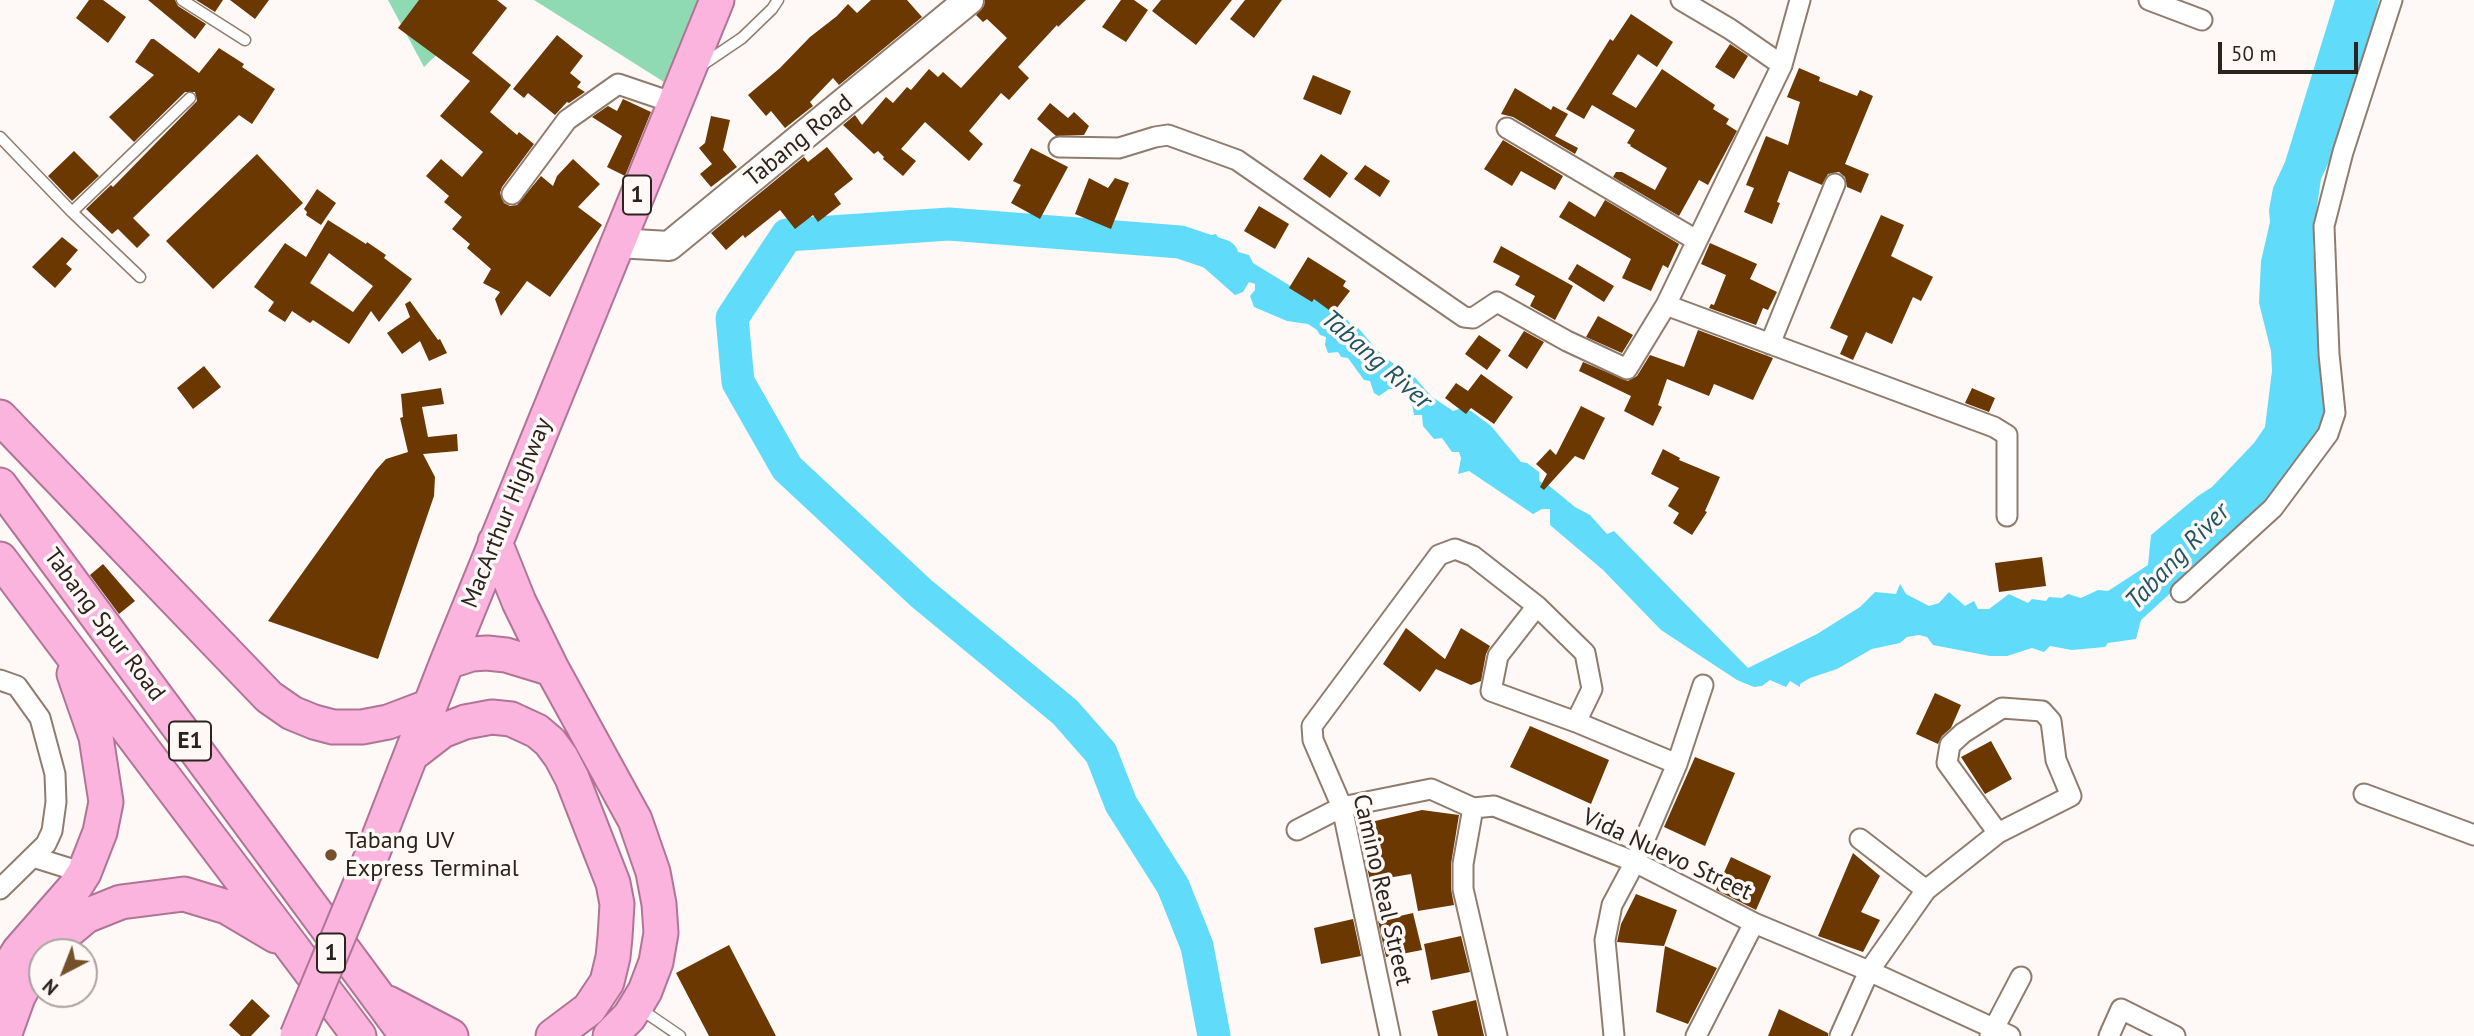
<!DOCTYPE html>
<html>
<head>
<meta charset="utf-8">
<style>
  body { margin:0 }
  #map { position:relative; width:2474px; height:1036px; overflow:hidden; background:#fef9f6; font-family:"PT Sans",sans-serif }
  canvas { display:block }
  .north { position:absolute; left:28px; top:938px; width:70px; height:70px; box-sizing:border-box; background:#fef9f6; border:2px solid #aaa39f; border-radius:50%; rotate:222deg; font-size:19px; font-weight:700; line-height:28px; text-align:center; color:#2b231d }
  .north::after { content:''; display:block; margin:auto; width:24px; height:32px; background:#74512a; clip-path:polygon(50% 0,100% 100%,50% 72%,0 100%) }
  .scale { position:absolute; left:2218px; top:42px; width:140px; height:32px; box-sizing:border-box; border:4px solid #2b231d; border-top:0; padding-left:9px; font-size:21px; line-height:24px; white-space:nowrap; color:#2b231d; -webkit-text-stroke:5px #fef9f6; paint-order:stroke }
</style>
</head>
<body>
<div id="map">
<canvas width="2474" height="1036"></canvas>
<div class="north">N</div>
<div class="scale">50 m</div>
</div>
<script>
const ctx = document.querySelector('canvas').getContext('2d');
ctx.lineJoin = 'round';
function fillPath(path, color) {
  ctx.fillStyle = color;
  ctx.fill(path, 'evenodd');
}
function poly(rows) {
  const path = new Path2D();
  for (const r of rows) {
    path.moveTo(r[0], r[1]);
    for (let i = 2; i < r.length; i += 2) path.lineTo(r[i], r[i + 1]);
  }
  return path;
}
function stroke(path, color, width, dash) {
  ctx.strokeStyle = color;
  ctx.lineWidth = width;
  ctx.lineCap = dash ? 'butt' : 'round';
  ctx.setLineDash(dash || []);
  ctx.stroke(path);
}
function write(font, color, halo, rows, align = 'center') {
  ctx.font = font + ' "PT Sans",sans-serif';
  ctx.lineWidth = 7;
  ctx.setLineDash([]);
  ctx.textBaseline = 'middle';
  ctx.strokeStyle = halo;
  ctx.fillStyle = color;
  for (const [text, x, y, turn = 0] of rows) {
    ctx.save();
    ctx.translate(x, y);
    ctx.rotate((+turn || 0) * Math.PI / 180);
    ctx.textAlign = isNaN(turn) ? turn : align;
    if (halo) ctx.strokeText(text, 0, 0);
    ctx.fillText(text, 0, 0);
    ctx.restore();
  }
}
fillPath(poly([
  [388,0,493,0,424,67],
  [534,0,700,0,664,82]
]), '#90dab3');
fillPath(poly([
  [2335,0,2379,0,2373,29,2333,153,2321,179,2315,221,2313,245,2327,420,2265,507,2141,620,2136,639,2108,643,2105,647,2072,650,2050,646,2044,652,2032,648,2007,656,1990,656,1933,645,1927,637,1919,635,1907,637,1900,643,1872,649,1837,669,1810,678,1800,684,1800,687,1790,681,1786,687,1770,680,1762,686,1754,687,1737,680,1661,630,1603,570,1550,525,1550,509,1542,509,1533,514,1469,471,1458,474,1461,458,1459,452,1452,452,1442,438,1434,439,1423,426,1422,415,1414,415,1411,398,1404,395,1403,389,1389,389,1379,396,1374,393,1370,381,1364,380,1348,358,1341,357,1338,352,1328,353,1325,345,1326,337,1320,335,1317,330,1308,324,1287,321,1254,307,1250,296,1255,290,1255,284,1249,282,1243,292,1235,295,1193,258,1180,242,1216,234,1224,248,1249,255,1253,263,1302,293,1342,312,1351,325,1354,323,1378,351,1395,365,1411,373,1431,396,1453,411,1459,409,1471,411,1491,426,1521,462,1527,463,1539,472,1539,480,1543,484,1547,484,1575,507,1590,515,1607,534,1614,531,1748,668,1817,634,1860,607,1875,592,1896,594,1900,584,1906,594,1929,606,1939,603,1949,592,1965,606,1974,601,1978,609,1989,609,2009,594,2028,603,2032,599,2046,601,2049,597,2062,598,2068,594,2081,598,2098,590,2108,591,2148,565,2151,535,2198,496,2212,487,2254,443,2265,427,2272,371,2271,351,2259,303,2261,261,2270,222,2269,210,2273,188,2285,162]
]), '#60dbfa');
stroke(poly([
  [1214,1036,1197,946,1173,886,1121,804,1101,753,1065,712,921,593,787,468,738,382,732,318,787,235,949,224,1180,242,1222,256]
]), '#60dbfa', 33);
fillPath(poly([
  [89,0,103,0,126,17,108,43,76,18],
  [148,0,175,0,178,6,206,24,195,39],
  [196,0,223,0,215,12],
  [230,0,269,0,255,19],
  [419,0,497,0,507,8,472,53,511,85,490,112,517,135,519,132,534,144,502,187,500,193,504,203,510,206,517,205,541,176,553,186,557,176,573,159,600,184,578,207,602,225,550,297,527,281,501,316,495,299,500,292,483,283,491,269,467,248,470,244,452,229,462,217,444,202,449,196,426,176,441,159,462,177,483,152,440,116,470,81,398,28],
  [871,0,907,0,922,17,839,85,833,78,810,102,813,106,785,128,771,111,766,116,748,95,780,68,810,37,837,16,848,4,857,13],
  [985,0,1086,0,1058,27,1057,25,1018,67,1029,78,1009,100,1001,93,969,131,983,144,969,161,925,122,901,149,916,161,903,176,883,159,884,157,878,151,874,154,843,125,855,115,862,125,886,97,893,103,907,87,911,90,929,69,938,77,943,72,961,88,1007,38,987,19,983,22,976,15,984,6],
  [1121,0,1134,0,1148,10,1126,42,1102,27],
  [1161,0,1232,0,1196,45,1152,11],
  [1245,0,1282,0,1254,38,1230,19],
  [1631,14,1673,42,1657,67,1638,54,1612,94,1636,108,1662,69,1715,105,1713,109,1729,119,1726,124,1737,131,1708,185,1699,180,1679,216,1613,177,1616,172,1622,172,1655,190,1667,168,1630,146,1631,145,1627,143,1635,130,1592,105,1584,119,1566,109,1610,39,1613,41],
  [557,35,583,56,570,73,581,82,577,87,585,92,569,103,567,102,555,115,528,93,524,98,513,89],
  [151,39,154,39,199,73,219,48,244,64,242,67,275,89,252,124,239,115,133,218,150,235,137,248,118,229,112,234,86,209,111,185,113,187,197,101,195,92,185,92,134,142,109,117,154,75,135,62],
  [1730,44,1748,56,1734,79,1715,67],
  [1799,68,1820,77,1819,81,1857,96,1860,90,1873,96,1845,164,1869,174,1861,193,1847,187,1845,177,1839,172,1828,174,1822,185,1789,171,1777,202,1780,203,1772,224,1744,212,1754,188,1746,185,1766,136,1788,145,1800,102,1787,97],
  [1313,75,1351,91,1341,115,1303,99],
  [1515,88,1551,110,1553,106,1568,114,1555,136,1578,148,1575,154,1513,117,1501,114],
  [623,99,651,112,625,176,607,167,622,136,592,117,608,106,617,111],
  [1050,103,1068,118,1074,112,1089,126,1084,135,1056,136,1037,119],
  [711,116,730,120,723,150,737,167,711,187,700,174,712,164,699,148,705,143],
  [1503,140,1563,176,1555,190,1521,171,1512,186,1484,169],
  [827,147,853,179,834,194,841,204,818,222,813,215,795,229,780,210,745,238,743,235,726,250,711,233,804,157,808,162],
  [1031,148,1068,167,1040,219,1011,203,1021,185,1013,181],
  [74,151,99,176,72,201,48,176],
  [257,154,303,203,213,289,166,241],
  [1321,154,1348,173,1330,198,1303,179],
  [1365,165,1390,181,1380,197,1354,179],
  [1089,178,1108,188,1115,178,1129,183,1111,229,1075,214],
  [317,189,336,203,321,225,306,215,307,212,304,209],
  [1605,200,1679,244,1668,268,1663,265,1651,291,1622,278,1631,259,1559,217,1569,201,1595,217],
  [1259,206,1289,224,1275,249,1244,231],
  [1881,215,1904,225,1891,256,1933,277,1921,301,1913,297,1892,344,1866,332,1853,360,1840,354,1848,336,1830,328],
  [328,220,366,244,367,242,386,255,384,258,412,279,379,322,371,311,349,344,313,320,310,323,292,311,285,322,268,311,274,302,254,287,285,243,306,257],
  [329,253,373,286,353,312,310,283],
  [62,237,78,250,66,264,72,269,55,288,32,267],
  [1710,243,1757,264,1750,279,1777,292,1768,310,1763,308,1756,325,1709,308,1711,304,1714,305,1726,275,1701,264],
  [1501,246,1573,286,1555,320,1530,306,1535,296,1515,285,1520,276,1493,262],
  [1308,257,1346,281,1343,286,1350,291,1333,313,1314,299,1312,302,1289,288],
  [1577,264,1614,286,1604,302,1568,279],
  [410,301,438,340,440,339,447,353,429,361,420,341,402,354,387,333,410,317,405,304],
  [1598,316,1633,335,1622,353,1586,337],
  [1698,330,1773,358,1753,400,1714,384,1709,396,1667,379,1658,405,1662,407,1653,426,1624,411,1631,396,1579,371,1583,362,1628,381,1637,376,1650,355,1684,367],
  [1524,331,1544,342,1527,369,1508,356],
  [1479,335,1501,350,1487,370,1465,354],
  [204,366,221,387,193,409,177,388],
  [1481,374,1513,397,1494,424,1471,408,1466,414,1445,398,1456,383,1468,391],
  [441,388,444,404,422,407,428,437,457,434,458,451,423,454,435,477,434,496,378,659,268,621,376,470,386,459,408,452,400,418,403,417,401,394],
  [1972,388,1995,398,1989,412,1965,403],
  [1581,406,1605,418,1584,460,1575,456,1544,490,1540,487,1547,474,1536,464,1550,449,1556,455],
  [1663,449,1680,458,1679,460,1720,477,1705,511,1707,512,1692,535,1673,523,1679,513,1668,506,1679,488,1651,474],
  [2042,557,2046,586,1999,592,1995,563],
  [103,564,135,601,119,614,90,575],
  [1406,628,1445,659,1461,628,1490,646,1486,654,1481,681,1471,685,1436,669,1420,692,1383,664],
  [1935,693,1961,705,1951,728,1942,736,1938,744,1916,734],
  [1530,726,1609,760,1591,804,1510,767],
  [1991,741,2012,779,1985,794,1961,757],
  [1695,757,1735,773,1705,846,1664,827],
  [1422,810,1459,815,1451,864,1451,889,1454,905,1418,911,1411,874,1370,881,1358,825],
  [1853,853,1880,876,1861,912,1880,920,1863,952,1818,936],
  [1731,857,1771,876,1756,910,1716,890],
  [1636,894,1677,910,1664,946,1617,942,1621,924],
  [1413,913,1422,950,1386,957,1378,921],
  [1353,919,1361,956,1321,964,1314,928],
  [1461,936,1470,972,1431,980,1424,944],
  [729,945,776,1036,709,1036,676,973],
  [1665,946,1717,968,1688,1024,1656,1012],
  [252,999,270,1016,251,1036,241,1036,229,1025],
  [1476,1000,1484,1036,1438,1036,1432,1011],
  [1779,1009,1828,1033,1828,1036,1768,1036]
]), '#6a3800');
const service = poly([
  [182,0,245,40],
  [702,65,742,38,772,9,778,0],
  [0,137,72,212,140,277],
  [72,212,190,98],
  [639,1008,680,1036]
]);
const minor = poly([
  [1681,0,1730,29,1782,65],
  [2149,0,2202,20],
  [1507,128,1696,240],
  [1059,147,1119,148,1155,137,1168,135,1237,160,1464,317,1473,318,1497,302,1567,341,1627,369,1666,305,1782,65,1800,0],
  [512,194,567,120,618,84,674,103],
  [1666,305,1994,427,2007,435,2007,516],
  [1770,344,1835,184],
  [2181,592,2273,508,2328,434,2335,413,2329,354,2324,226,2343,152,2392,0],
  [1537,606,1498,656,1491,691,1576,722,1677,764,1703,685],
  [0,680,17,686,40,718,55,774,56,802,52,831,46,844,0,889],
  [2364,794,2474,835],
  [1473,808,1463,864,1463,889,1497,1036],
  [1297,830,1342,807,1431,789,1473,808,1494,806,1635,862,1754,923,1869,971,2010,1036],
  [1860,839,1926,890],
  [33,857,84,873],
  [1390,1036,1342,807,1313,740,1312,726,1439,555,1455,549,1473,556,1537,606,1585,653,1592,689,1576,722],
  [1614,1036,1605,940,1612,905,1635,862,1677,764],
  [1696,1036,1754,923],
  [1840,1036,1869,971,1926,890,1998,833,2071,796,2056,760,2051,721,2042,711,2002,708,1963,733,1950,745,1947,763,1998,833],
  [1990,1036,2021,977],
  [2109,1036,2121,1009,2175,1036]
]);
const secondary = poly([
  [617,243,669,246,969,0]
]);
const trunk = poly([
  [0,417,269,697,292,713,314,722,333,727,362,727,388,722,430,706],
  [0,485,407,1036],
  [495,542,519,602,552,669,635,820,653,872,659,904,661,933,656,962,645,991,636,1006,629,1017,610,1036],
  [0,559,359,1036],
  [447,662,472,654,487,653,506,655,552,669],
  [411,755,442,731,465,722,492,717,511,719,537,731,550,742,561,757,572,778,613,883,617,904,615,937,613,957,607,982,589,1009,553,1036],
  [366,870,447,662,717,0],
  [47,952,56,941,86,916,121,902,184,894,227,907,276,936],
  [0,981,19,951,75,887,84,873,100,832,106,802,96,737,74,674],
  [388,1003,451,1036],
  [4,1036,18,997,29,976,42,959]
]);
stroke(service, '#8f7c6e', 13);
stroke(minor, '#8f7c6e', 23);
stroke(secondary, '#8f7c6e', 32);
stroke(trunk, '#b07595', 37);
stroke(service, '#fff', 10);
stroke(minor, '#fff', 19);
stroke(secondary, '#fff', 28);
stroke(trunk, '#fab4de', 33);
const trunkBridge = poly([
  [297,1036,366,870]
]);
stroke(trunkBridge, '#b07595', 37, []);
stroke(trunkBridge, '#fab4de', 33);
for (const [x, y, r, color] of [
  [331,855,7,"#74512a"]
]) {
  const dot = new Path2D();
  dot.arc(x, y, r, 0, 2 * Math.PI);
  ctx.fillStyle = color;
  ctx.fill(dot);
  stroke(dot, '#fef9f6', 2.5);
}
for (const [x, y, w] of [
  [637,195,28],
  [190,741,42],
  [331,953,28]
]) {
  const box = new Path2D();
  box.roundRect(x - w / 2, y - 19.5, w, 39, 5);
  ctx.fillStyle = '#fef9f6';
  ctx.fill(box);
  stroke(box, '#2b231d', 2);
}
write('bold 23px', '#2b231d', null, [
  ["1",637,195],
  ["E1",190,741],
  ["1",331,953]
]);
write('24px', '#2b231d', '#fef9f6', [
  ["Tabang Road",799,141,-39],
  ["MacArthur Highway",507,513,-68],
  ["Tabang Spur Road",104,625,53],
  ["Vida Nuevo Street",1667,855,25],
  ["Camino Real Street",1382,890,77]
]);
write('24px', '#2b231d', '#fef9f6', [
  ["Tabang UV",345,841],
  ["Express Terminal",345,869]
], 'left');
write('italic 26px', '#1f5461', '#fef9f6', [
  ["Tabang River",1376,360,41],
  ["Tabang River",2178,557,-46]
]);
</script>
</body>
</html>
